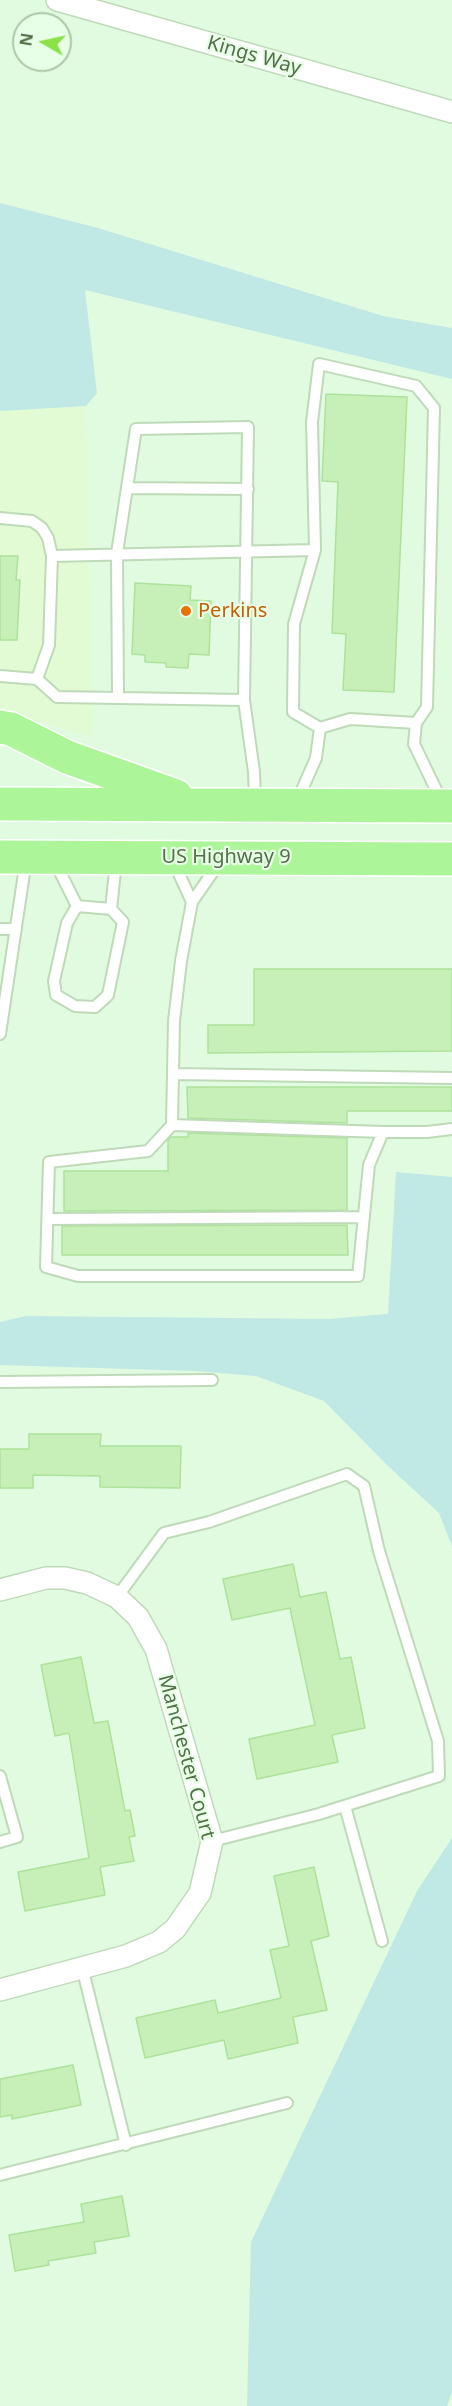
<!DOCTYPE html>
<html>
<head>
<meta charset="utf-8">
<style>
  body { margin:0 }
  #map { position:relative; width:452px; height:2406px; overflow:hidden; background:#e1fbe0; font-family:"Noto Sans",sans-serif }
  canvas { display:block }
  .north { position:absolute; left:12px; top:12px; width:60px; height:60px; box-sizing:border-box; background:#e7ffe6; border:2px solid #adc6a7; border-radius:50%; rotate:279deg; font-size:16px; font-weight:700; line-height:24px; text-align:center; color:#557149 }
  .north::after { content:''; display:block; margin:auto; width:21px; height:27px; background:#8ae248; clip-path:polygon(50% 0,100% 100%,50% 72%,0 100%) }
</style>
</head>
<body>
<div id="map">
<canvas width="452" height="2406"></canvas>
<div class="north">N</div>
</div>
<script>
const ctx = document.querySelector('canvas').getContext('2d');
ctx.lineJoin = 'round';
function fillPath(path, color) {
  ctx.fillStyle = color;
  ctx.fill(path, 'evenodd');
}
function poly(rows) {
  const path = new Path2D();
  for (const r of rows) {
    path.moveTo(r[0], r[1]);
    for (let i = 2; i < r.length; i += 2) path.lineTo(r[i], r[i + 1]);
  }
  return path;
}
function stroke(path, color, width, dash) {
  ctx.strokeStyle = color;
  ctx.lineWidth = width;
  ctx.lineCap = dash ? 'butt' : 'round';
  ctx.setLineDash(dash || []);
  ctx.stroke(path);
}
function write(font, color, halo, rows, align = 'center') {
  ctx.font = font + ' "Noto Sans",sans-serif';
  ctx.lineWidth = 4.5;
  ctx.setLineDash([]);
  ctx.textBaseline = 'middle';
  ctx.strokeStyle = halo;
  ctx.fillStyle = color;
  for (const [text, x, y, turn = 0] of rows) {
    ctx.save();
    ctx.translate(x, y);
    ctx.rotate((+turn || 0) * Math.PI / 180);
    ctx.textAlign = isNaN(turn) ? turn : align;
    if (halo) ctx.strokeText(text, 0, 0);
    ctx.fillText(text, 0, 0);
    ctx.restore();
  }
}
fillPath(poly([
  [86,406,93,737,0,711,0,411]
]), '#e2fbd4');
fillPath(poly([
  [0,203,98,228,383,316,452,328,452,379,85,290,97,393,86,406,0,411],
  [396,1172,452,1177,452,1546,439,1513,387,1465,324,1401,256,1376,195,1371,0,1365,0,1322,26,1316,328,1319,388,1314],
  [452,1838,452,2392,447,2406,247,2406,251,2242,417,1891]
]), '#c0e8e5');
const building = poly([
  [326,394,407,397,394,692,343,690,346,634,332,633,338,482,322,481,326,394],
  [0,556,18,556,16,580,20,580,17,640,0,640,0,556],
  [135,583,191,586,190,600,211,601,209,655,189,654,188,668,166,667,166,663,145,662,145,655,132,654,135,583],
  [254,969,452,969,452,1051,208,1053,208,1025,254,1025,254,969],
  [187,1087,452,1087,452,1111,347,1111,347,1123,188,1118,187,1087],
  [188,1133,347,1138,347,1210,64,1211,64,1171,168,1171,168,1140,171,1137,188,1137,188,1133],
  [347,1225,348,1255,62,1255,62,1226,347,1225],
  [29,1434,101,1434,100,1446,181,1446,180,1488,100,1487,100,1476,33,1475,33,1488,0,1488,0,1449,29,1449,29,1434],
  [293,1564,300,1597,326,1592,340,1659,351,1657,365,1728,332,1735,338,1762,257,1779,249,1739,315,1725,290,1608,232,1620,223,1579,293,1564],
  [81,1657,94,1723,108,1721,125,1811,130,1810,135,1836,129,1837,134,1861,100,1867,105,1895,25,1911,18,1872,89,1858,69,1733,55,1736,41,1665,81,1657],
  [314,1867,329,1936,311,1941,327,2010,293,2017,298,2043,228,2059,224,2040,145,2058,136,2018,215,2000,218,2013,281,1998,270,1950,289,1946,274,1876,314,1867],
  [73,2065,81,2105,12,2119,12,2115,0,2117,0,2079,73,2065],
  [122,2196,129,2236,94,2242,96,2253,48,2261,49,2265,15,2271,9,2235,84,2222,81,2204,122,2196]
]);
fillPath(building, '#c7f0b9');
stroke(building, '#ade29a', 1.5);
const service = poly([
  [127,488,248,489],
  [0,518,32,521,42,528,48,538,52,556,315,550,312,422,319,364,416,386,434,408,427,707,416,723,414,744,442,802],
  [315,550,294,624,293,712,320,728,350,719,416,723],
  [0,676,37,679,49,645,52,556],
  [37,679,57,697,244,700,254,772,255,801],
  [118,698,117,553,136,429,248,427,244,700],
  [297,801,316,758,320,728],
  [55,862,77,906,67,923,54,981,56,995,75,1006,95,1007,108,995,123,922,111,909,116,862],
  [174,863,192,902],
  [219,863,192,902,181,961,174,1021,172,1125,148,1151,49,1162,46,1267,78,1276,358,1276,369,1165,383,1132,427,1132,452,1129],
  [77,906,111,909],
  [0,929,16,929],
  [0,1034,26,860],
  [174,1074,452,1078],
  [172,1125,383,1132],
  [48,1219,364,1217],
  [0,1382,212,1380],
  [117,1597,164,1533,209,1522,347,1474,364,1486,379,1551,438,1741,439,1776,319,1814,212,1841],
  [0,1776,17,1837,0,1842],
  [345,1806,382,1941],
  [82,1967,126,2145],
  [0,2175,287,2103]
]);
const minor = poly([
  [57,0,452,112],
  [0,1590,46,1578,65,1578,87,1583,117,1597,138,1617,156,1649,212,1841,200,1893,175,1929,159,1942,126,1956,0,1990]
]);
const trunk = poly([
  [0,727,11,729,67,757,176,796],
  [0,804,452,806],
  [0,857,452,859]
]);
stroke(service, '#bedab8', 14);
stroke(minor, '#bedab8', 24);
stroke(trunk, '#fff', 36);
stroke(service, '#fff', 10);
stroke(minor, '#fff', 21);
stroke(trunk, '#acf699', 33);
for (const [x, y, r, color] of [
  [186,611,6,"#e8710a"]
]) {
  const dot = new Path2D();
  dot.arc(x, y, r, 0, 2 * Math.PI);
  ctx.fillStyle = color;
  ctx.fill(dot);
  stroke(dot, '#e7ffe6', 2);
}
write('20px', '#557149', '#e7ffe6', [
  ["Kings Way",254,56,16],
  ["US Highway 9",226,857],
  ["Manchester Court",186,1757,75]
]);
write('20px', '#c56008', '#e7ffe6', [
  ["Perkins",198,611]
], 'left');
</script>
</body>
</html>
